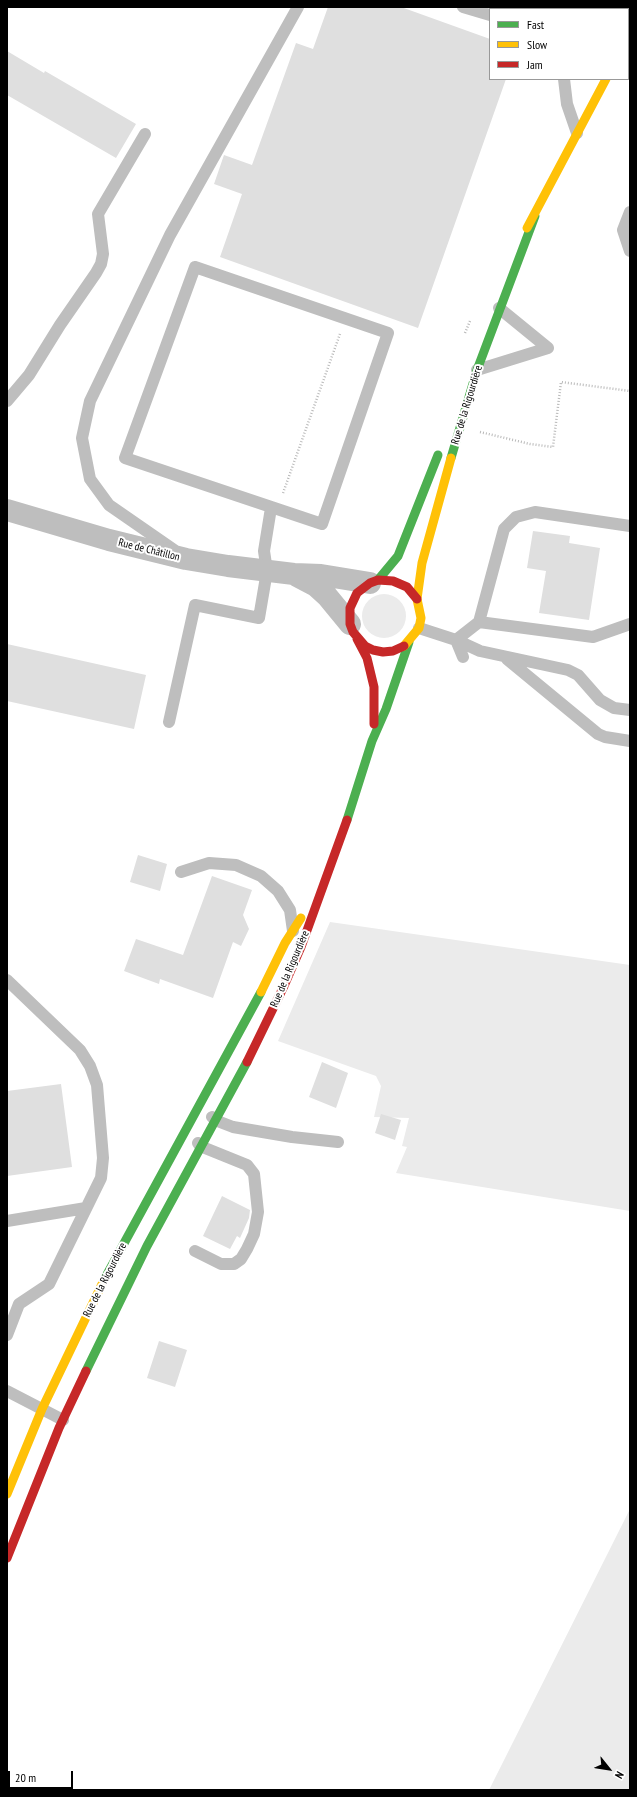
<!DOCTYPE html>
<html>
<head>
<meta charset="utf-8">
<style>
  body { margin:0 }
  #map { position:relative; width:637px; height:1797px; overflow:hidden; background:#fff; font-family:"PT Sans Narrow",sans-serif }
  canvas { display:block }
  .frame { position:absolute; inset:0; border:8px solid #000; pointer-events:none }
  .legend { position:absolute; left:489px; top:8px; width:140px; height:72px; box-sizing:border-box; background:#fff; border:1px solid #999; margin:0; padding:5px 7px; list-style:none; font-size:12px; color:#000 }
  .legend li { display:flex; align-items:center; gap:8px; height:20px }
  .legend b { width:20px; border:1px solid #999 }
  .north { position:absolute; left:589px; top:1749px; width:40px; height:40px; -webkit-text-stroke:3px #fff; paint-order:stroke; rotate:120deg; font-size:11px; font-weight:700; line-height:16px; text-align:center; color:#000 }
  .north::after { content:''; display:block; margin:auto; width:14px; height:18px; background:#000; clip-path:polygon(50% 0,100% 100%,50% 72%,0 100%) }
  .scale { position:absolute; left:8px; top:1771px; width:65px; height:18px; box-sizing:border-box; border:2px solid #000; border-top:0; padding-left:5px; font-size:12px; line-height:14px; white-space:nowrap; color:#000; -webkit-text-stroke:3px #fff; paint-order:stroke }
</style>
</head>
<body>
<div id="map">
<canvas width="637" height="1797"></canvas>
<div class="frame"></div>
<ul class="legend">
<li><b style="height:5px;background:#4caf50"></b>Fast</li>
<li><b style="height:5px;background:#ffc107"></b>Slow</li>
<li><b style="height:5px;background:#c62828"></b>Jam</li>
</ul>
<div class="north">N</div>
<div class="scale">20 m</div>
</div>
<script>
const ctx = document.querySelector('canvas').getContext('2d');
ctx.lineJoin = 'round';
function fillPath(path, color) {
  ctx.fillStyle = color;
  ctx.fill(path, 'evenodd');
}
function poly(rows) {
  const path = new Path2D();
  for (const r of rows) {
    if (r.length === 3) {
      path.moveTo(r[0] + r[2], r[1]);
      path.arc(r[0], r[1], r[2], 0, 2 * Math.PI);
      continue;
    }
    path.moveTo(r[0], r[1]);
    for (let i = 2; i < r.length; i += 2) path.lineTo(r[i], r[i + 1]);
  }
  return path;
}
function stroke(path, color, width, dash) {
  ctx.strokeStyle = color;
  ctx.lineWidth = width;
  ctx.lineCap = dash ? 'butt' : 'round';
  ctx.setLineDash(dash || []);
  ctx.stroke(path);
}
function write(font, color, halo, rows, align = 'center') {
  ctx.font = font + ' "PT Sans Narrow",sans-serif';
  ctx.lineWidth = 4;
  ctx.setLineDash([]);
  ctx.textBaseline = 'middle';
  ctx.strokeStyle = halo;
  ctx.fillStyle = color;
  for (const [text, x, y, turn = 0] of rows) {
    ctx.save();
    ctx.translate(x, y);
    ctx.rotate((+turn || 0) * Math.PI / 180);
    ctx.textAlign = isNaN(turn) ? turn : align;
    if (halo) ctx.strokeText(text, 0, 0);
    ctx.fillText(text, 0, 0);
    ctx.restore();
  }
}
fillPath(poly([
  [384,616,22],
  [330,922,630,965,630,1211,396,1173,407,1147,402,1146,409,1118,374,1117,381,1086,376,1076,278,1041],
  [630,1509,630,1790,489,1790]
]), '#ebebeb');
fillPath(poly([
  [328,7,401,7,490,39,490,79,506,79,418,328,220,257,242,194,214,184,224,155,252,165,296,43,313,49],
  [7,51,44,73,45,71,136,124,116,158,7,95],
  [533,531,570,536,569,543,600,548,589,620,539,613,546,571,527,568],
  [7,644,146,675,134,729,7,701],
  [138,855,167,864,160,891,130,882],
  [212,876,252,890,243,915,249,929,241,946,233,942,213,998,160,979,159,984,124,971,136,939,183,955],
  [322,1062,348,1073,336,1108,309,1097],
  [61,1084,72,1167,7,1176,7,1091],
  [381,1114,401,1120,395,1140,375,1133],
  [222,1196,250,1210,249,1218,240,1238,237,1236,230,1249,203,1236],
  [159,1341,187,1350,175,1387,147,1378]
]), '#dfdfdf');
stroke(poly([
  [623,9,624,7],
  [465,333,470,321],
  [480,432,530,444,553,447,561,382,630,391],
  [283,493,340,334]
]), '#b9b9b9', 2.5, [1, 2]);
stroke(poly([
  [463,7,490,15],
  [628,60,630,61],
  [564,79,567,104,577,133],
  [630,212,623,230,630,251],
  [195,267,388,333,322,524,125,458,195,267],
  [499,308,548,348],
  [477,370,548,348],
  [7,401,29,375,60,325,96,273,101,264,103,254,98,214,145,134],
  [174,550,109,505,90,479,82,438,90,401,170,235,298,7],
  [479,622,593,637,630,624],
  [419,628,456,640,480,651,568,670,578,675,600,700,614,708,630,710],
  [463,657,456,640,479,622,504,529,516,517,535,512,630,526],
  [507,659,598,734,605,737,630,741],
  [169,722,195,605,259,618,267,571,264,551,271,508],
  [181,872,209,863,236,865,261,876,278,891,290,910,293,931],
  [7,980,80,1050,90,1066,97,1085,103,1158,101,1178,49,1284,19,1304,7,1335],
  [212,1117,220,1122,233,1127,292,1137,338,1142],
  [7,1221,86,1208],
  [195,1251,221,1264,234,1264,241,1259,247,1249,254,1234,258,1212,254,1174,247,1165,200,1146,198,1143],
  [7,1391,63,1420]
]), '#bebebe', 12);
stroke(poly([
  [7,510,109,540,186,559,228,566,294,574,321,575,370,583],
  [297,576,316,586,327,596,350,624]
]), '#bebebe', 22);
stroke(poly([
  [628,38,630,34],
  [451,458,477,370,535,216],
  [378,580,398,556,438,455],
  [347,820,372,741,386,709,409,642],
  [104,1280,261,992],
  [86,1371,147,1246,247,1062]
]), '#4caf50', 9);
stroke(poly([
  [527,228,606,79],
  [404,646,419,628,421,618,417,599,422,563,451,458],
  [261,992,285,943,301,918],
  [7,1494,42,1409,104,1280]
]), '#ffc107', 9);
stroke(poly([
  [357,639,367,658,374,687,374,724],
  [404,646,393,651,383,652,373,650,365,646,353,632,350,624,350,608,357,593,370,583,378,580,393,581,407,587,417,599],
  [247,1062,284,986,301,947,347,820],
  [7,1558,59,1428,86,1371]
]), '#c62828', 9);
write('11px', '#000', '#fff', [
  ["Rue de la Rigourdière",467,405,-73],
  ["Rue de Châtillon",149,550,14],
  ["Rue de la Rigourdière",290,969,-67],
  ["Rue de la Rigourdière",105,1280,-63]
]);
</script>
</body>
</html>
